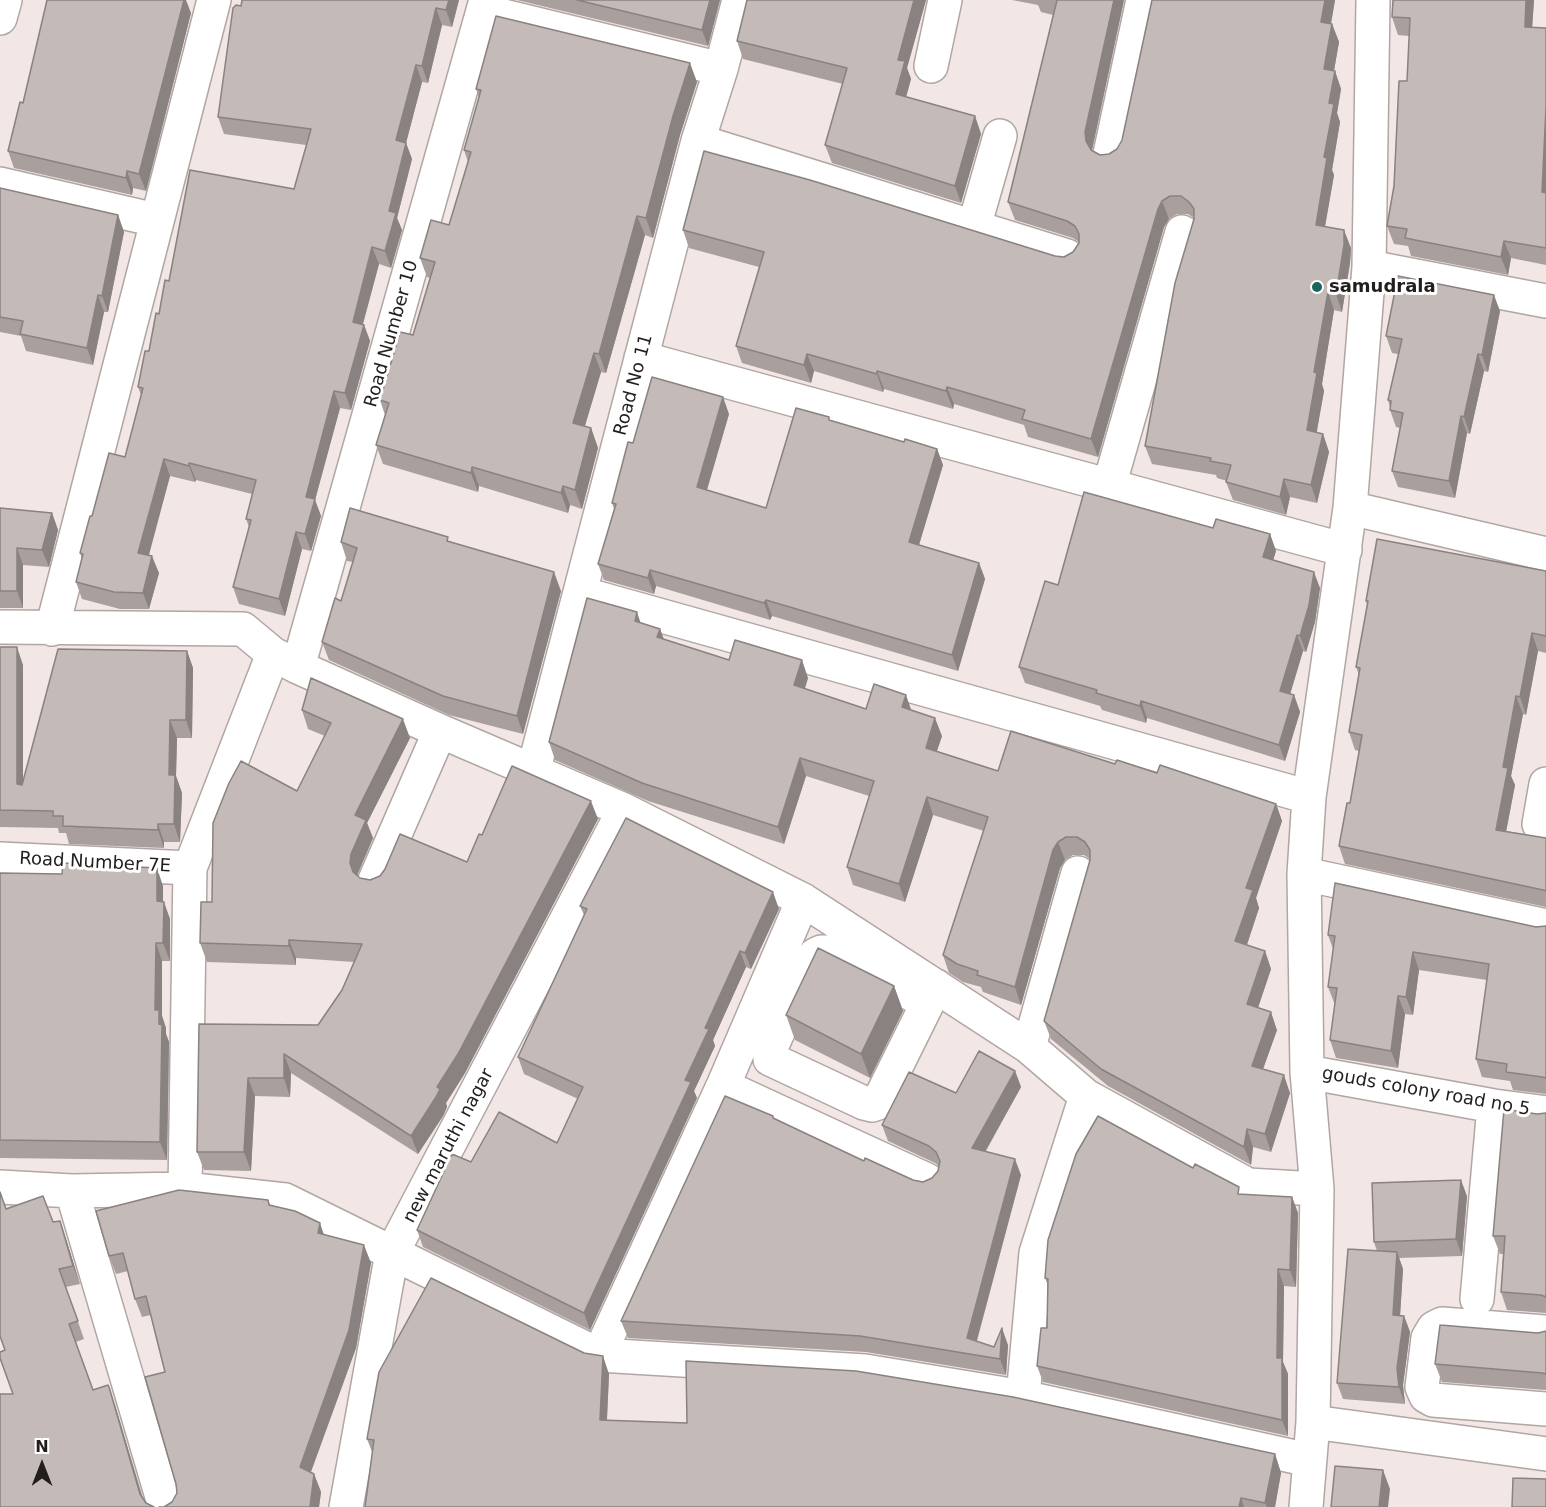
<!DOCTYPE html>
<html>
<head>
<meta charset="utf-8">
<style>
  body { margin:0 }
  #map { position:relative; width:1546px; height:1507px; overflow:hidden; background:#f2e7e4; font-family:"DejaVu Sans",sans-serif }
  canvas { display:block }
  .north { position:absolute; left:12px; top:1435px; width:60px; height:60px; -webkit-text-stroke:4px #fff; paint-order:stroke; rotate:0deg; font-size:16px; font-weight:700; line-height:24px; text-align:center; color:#211e1d }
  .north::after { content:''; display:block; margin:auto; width:21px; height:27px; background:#211e1d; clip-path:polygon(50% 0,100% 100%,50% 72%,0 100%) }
</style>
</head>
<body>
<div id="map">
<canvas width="1546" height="1507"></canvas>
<div class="north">N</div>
</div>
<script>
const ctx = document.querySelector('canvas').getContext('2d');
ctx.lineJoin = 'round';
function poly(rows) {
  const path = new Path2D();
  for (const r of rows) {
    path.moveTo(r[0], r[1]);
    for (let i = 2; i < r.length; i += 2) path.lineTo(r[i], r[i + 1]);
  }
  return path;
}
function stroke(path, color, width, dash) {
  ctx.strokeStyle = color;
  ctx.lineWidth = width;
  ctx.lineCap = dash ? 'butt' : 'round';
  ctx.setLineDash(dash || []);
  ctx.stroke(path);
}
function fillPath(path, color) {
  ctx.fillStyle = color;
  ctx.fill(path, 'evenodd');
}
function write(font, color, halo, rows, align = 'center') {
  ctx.font = font + ' "DejaVu Sans",sans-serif';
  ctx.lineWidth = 6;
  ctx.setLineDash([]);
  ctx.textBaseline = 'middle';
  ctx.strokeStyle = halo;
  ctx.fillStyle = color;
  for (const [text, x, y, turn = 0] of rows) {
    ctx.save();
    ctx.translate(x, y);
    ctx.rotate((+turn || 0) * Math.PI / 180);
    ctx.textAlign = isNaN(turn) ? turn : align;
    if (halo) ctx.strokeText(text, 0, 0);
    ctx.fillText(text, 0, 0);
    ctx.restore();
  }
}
const street = poly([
  [483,11,721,69],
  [0,18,5,0],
  [931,66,945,0],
  [698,141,1067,256],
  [1110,154,1143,0],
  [0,184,156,220],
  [974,227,1000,136],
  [1369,267,1546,301],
  [641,358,1345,550],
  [1109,486,1182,232],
  [1350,508,1546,554],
  [580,593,1309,797],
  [0,627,243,629,273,654,298,667,440,731,624,810,803,900,1029,1047,1086,1096,1248,1185,1317,1189],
  [52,629,214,0],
  [298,667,486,0],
  [533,772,698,141,721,69,739,0],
  [1539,824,1546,784],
  [0,859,190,868],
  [1304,874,1546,926],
  [375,880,440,731],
  [927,1002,828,952,821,952,815,955,805,972,770,1050,770,1059,864,1103,872,1105,878,1103,936,986],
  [1029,1047,1078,873],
  [1307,1072,1494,1106,1546,1113],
  [723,1086,927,1180],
  [0,1187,72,1191,185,1189,285,1200,599,1355,865,1371,1023,1397,1309,1460],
  [185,1189,190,868,273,654],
  [72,1191,165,1507],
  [1477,1299,1494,1106],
  [1546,1332,1442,1324,1434,1328,1428,1338,1422,1387,1426,1396,1433,1400,1546,1409],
  [599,1355,723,1086,803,900],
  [1023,1397,1036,1253,1086,1096],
  [1313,1422,1546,1454],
  [346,1507,392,1253,624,810],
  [1306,1507,1313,1422,1317,1189,1307,1072,1304,874,1309,797,1350,508,1369,267,1373,0]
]);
stroke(street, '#b0a6a4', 36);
stroke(street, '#fff', 33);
fillPath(poly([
  [242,0,459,0,452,27,442,25,428,83,422,82,406,143,412,159,397,218,402,230,391,268,379,264,363,324,364,325,370,341,351,410,340,408,315,500,321,516,311,551,302,549,285,616,239,604,233,587,249,527,246,519,252,494,196,480,195,482,170,476,148,555,159,573,149,609,120,609,82,599,76,582,82,559,80,553,92,516,125,457,141,395,138,387,169,281,294,189,306,145,224,134,218,117],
  [517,0,720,0,708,46],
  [747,0,926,0,907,68,911,79,906,97,975,116,981,134,961,203,832,163,825,145,843,84,743,59,737,41],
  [1012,0,1124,0,1092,150,1100,155,1109,154,1117,149,1122,140,1152,0,1335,0,1331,24,1332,24,1339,42,1334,71,1335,71,1341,89,1337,113,1340,122,1332,170,1334,175,1325,227,1351,248,1350,263,1342,312,1334,310,1322,384,1324,391,1316,433,1323,434,1329,452,1317,503,1290,497,1286,515,1233,500,1226,482,1227,481,1217,478,1216,475,1152,464,1145,446,1194,218,1188,214,1177,214,1169,219,1164,227,1098,457,1028,437,1024,425,954,404,953,409,884,389,883,392,814,371,811,383,742,363,736,346,759,267,689,248,683,230,1055,256,1064,257,1073,252,1079,242,1073,238,1015,220,1008,202,1053,15,1041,12,1038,5],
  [1393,0,1534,0,1532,27,1546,28,1546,265,1511,258,1508,275,1411,256,1408,246,1394,244,1387,226,1394,186,1407,81,1409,36,1398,35,1392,17],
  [191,13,146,191,133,188,132,195,14,168,8,151,23,103,37,45],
  [697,82,680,135,653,238,645,235,606,373,601,372,585,426,591,428,598,448,582,509,570,505,568,513,479,486,478,492,383,464,376,445,385,415,380,400,413,335,430,278,427,277,420,258,449,225,468,162,464,150,479,98,476,89],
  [0,188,118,215,124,232,108,312,104,312,93,365,26,351,21,336,0,332],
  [1500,311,1488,372,1484,371,1470,434,1467,433,1455,498,1398,487,1392,471,1400,428,1396,427,1390,410,1390,407,1388,400,1398,354,1392,353,1386,336],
  [729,414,707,490,766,508,831,421,904,442,937,449,943,465,919,545,979,563,985,579,958,671,772,616,770,620,656,586,654,594,604,580,598,564,614,509,612,503,633,443],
  [0,508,52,513,58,530,49,567,23,565,23,608,0,608],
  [1213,528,1270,534,1276,551,1273,560,1320,588,1315,622,1306,652,1303,651,1290,694,1294,695,1300,712,1285,761,1147,718,1146,723,1102,710,1100,706,1025,683,1019,667,1058,585],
  [449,541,561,591,523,734,449,715,329,660,322,642,341,601,353,562,347,561,341,542],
  [1546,571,1546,653,1538,651,1526,715,1523,714,1511,776,1515,785,1506,831,1546,838,1546,907,1345,864,1339,846,1350,803,1359,751,1355,750,1349,732,1359,675,1356,667,1367,605,1366,601],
  [641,623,660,629,664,639,729,660,808,678,805,689,866,709,912,710,942,736,937,751,998,771,1115,764,1157,773,1276,804,1282,821,1256,898,1259,908,1247,945,1265,951,1271,969,1258,1008,1277,1030,1263,1069,1290,1093,1271,1152,1253,1147,1251,1165,1108,1086,1051,1039,1044,1021,1090,860,1090,859,1084,855,1073,855,1065,860,1060,868,1021,1005,983,992,981,987,963,982,949,973,943,955,984,831,933,815,905,902,853,885,847,867,869,796,806,776,784,844,648,801,555,760,549,742],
  [0,647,23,665,23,781,187,651,193,668,192,738,177,738,176,776,182,793,180,842,164,842,164,848,69,844,66,833,59,833,58,828,0,827],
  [302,710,410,738,367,823,373,838,358,873,357,876,360,878,370,880,467,862,482,835,598,819,465,1073,446,1103,447,1107,443,1116,418,1154,291,1073,290,1097,255,1096,251,1171,204,1170,197,1152,199,1024,318,1025,342,990,354,962,296,958,296,965,207,962,200,943,212,902,297,791,325,736,308,729],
  [0,873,163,886,163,902,170,919,170,961,162,961,162,1016,166,1028,166,1034,169,1042,167,1160,0,1158],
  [580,906,779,909,751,969,746,967,713,1040,715,1046,694,1091,697,1098,590,1330,423,1247,417,1230,471,1162,557,1143,578,1099,524,1074,518,1057,584,915],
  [1546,926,1546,1094,1513,1090,1510,1081,1482,1077,1476,1059,1487,980,1419,970,1413,1015,1405,1014,1398,1068,1336,1058,1330,1040,1335,1005,1328,987,1333,949,1328,935],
  [894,986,903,1011,870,1078,795,1040,786,1015],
  [1015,1071,1021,1087,986,1151,1021,1175,977,1341,994,1347,1008,1345,1006,1375,866,1352,628,1338,621,1321,774,1118,864,1161,913,1180,923,1182,932,1178,938,1171,939,1166,935,1163,888,1141,882,1125,956,1093],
  [1546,1113,1546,1313,1507,1310,1501,1292,1503,1254,1500,1254,1493,1236,1537,1114],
  [1242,1195,1292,1197,1298,1213,1296,1287,1284,1286,1283,1362,1288,1374,1288,1436,1043,1382,1037,1366,1047,1328,1048,1286,1045,1278],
  [1467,1196,1462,1256,1399,1258,1403,1269,1400,1316,1404,1316,1410,1332,1403,1385,1405,1404,1343,1399,1337,1383,1377,1251,1374,1242],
  [268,1200,270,1205,324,1234,371,1263,356,1348,311,1472,314,1474,321,1492,319,1507,159,1507,164,1507,172,1502,177,1493,165,1372,151,1315,142,1317,135,1299,128,1271,116,1274,109,1256],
  [6,1209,53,1222,60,1221,66,1239,80,1284,66,1287,84,1339,76,1342,93,1390,115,1405,143,1498,146,1503,0,1507,13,1394,5,1350],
  [1546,1331,1546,1390,1442,1382,1435,1364],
  [584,1353,609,1374,607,1420,1275,1454,1281,1473,1275,1507,365,1507,372,1452,367,1439]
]), '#a9a09d');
fillPath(poly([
  [184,0,186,0,191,13,146,191,139,174],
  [449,0,459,0,452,27,446,10],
  [710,0,720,0,708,46,702,30],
  [914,0,926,0,907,68,911,79,902,112,896,94,898,60],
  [1114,0,1124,0,1092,150,1092,159,1086,141,1085,132],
  [1325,0,1335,0,1328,40,1321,22],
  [1526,0,1534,0,1531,45,1525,27],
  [436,8,442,25,428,83,422,66],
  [1332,24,1339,42,1331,87,1324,69],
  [690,63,697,82,680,135,653,238,646,218,673,116],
  [416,65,422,82,406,143,412,159,397,218,402,230,391,268,385,251,396,140],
  [1335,71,1341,89,1337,113,1340,122,1332,170,1334,175,1322,243,1316,225,1324,157,1329,103],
  [1546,107,1546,203,1542,192],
  [975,116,981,134,961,203,955,186],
  [127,171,133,188,132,195,126,178],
  [1162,201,1169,219,1164,227,1098,457,1091,439,1158,209],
  [118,215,124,232,108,312,102,296],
  [637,216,645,235,606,373,599,354],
  [1344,230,1351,248,1350,263,1342,312,1336,294],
  [1504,241,1511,258,1508,275,1501,257],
  [372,247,379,264,359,338,353,322],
  [1328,292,1334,310,1322,384,1324,391,1314,448,1307,430,1314,372],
  [98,295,104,312,93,365,87,348],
  [1494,295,1500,311,1488,372,1482,355],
  [364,325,370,341,351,410,345,393],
  [594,353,601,372,580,442,573,423],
  [807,354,814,371,811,383,804,365],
  [1478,354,1484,371,1470,434,1464,417],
  [877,371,884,389,883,392,877,374],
  [947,387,954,404,953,409,946,391],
  [334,391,340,408,315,500,321,516,311,551,305,534,306,497],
  [723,397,729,414,703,503,697,487],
  [1461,416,1467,433,1455,498,1449,481],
  [591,428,598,448,582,509,575,490],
  [1323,434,1329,452,1317,503,1311,485],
  [937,449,943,465,915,558,909,542],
  [164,459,170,476,145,570,138,553],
  [189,463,196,480,195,482,189,466],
  [472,467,479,486,478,492,471,473],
  [1284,479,1290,497,1286,515,1280,497],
  [563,486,570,505,568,513,561,493],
  [52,513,58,530,49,567,42,550],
  [296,532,302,549,285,616,279,599],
  [1270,534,1276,551,1269,573,1263,557],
  [17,548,23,565,23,608,17,591],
  [152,556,159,573,149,609,143,593],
  [979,563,985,579,958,671,952,655],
  [650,570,656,586,654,594,648,578],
  [554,572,561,591,523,734,517,716],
  [1314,572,1320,588,1315,622,1306,652,1300,636],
  [766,600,772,616,770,620,764,603],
  [637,612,643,630,635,621],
  [660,629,666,646,657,637],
  [1532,633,1538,651,1526,715,1520,697],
  [1297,635,1303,651,1286,708,1280,691],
  [17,647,23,665,23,802,17,784],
  [187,651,193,668,192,738,186,720],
  [802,660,808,678,800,703,794,685],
  [906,695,912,712,902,707],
  [1294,695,1300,712,1285,761,1279,745],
  [1516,696,1523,714,1511,776,1515,785,1503,848,1496,830,1503,767],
  [1141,701,1147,718,1146,723,1140,706],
  [935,718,942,736,932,765,926,748],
  [403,719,410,738,367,823,373,838,358,873,356,882,350,863,355,815],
  [170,720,177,738,176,776,182,793,180,842,174,824,169,775],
  [800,758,806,776,784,844,778,827],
  [927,797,933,815,905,902,899,884],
  [591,801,598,819,465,1073,446,1103,447,1107,443,1116,418,1154,411,1136],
  [1276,804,1282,821,1256,898,1259,908,1242,959,1235,941,1246,888],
  [158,824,164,842,164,848,158,830],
  [1058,842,1065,860,1060,868,1021,1005,1015,987,1053,850],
  [157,868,163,886,163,919,157,901],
  [773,892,779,909,751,969,745,953],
  [164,902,170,919,170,961,163,943],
  [289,940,296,958,296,965,289,946],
  [156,943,162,961,162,1016,166,1028,166,1034,169,1042,167,1160,160,1142,155,1010],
  [740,951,746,967,713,1040,715,1046,694,1091,697,1098,590,1330,584,1313,685,1080,705,1028],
  [1265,951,1271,969,1253,1022,1247,1004],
  [1413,952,1419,970,1413,1015,1406,997],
  [894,986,903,1011,870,1078,861,1054],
  [1398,996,1405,1014,1398,1068,1391,1051],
  [1271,1012,1277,1030,1258,1083,1252,1066],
  [284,1054,291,1073,290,1097,284,1078],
  [1015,1071,1021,1087,978,1164,972,1148],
  [1284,1075,1290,1093,1271,1152,1265,1134],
  [248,1078,255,1096,251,1171,244,1152],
  [1247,1129,1253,1147,1251,1165,1244,1147],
  [1015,1159,1021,1175,973,1354,967,1338],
  [1461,1180,1467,1196,1462,1256,1456,1239],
  [1292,1197,1298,1213,1296,1287,1290,1270],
  [60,1221,66,1239,80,1284,73,1266],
  [320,1223,326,1241,318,1233],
  [364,1245,371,1263,356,1348,306,1485,300,1467],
  [1397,1252,1403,1269,1399,1332,1393,1315],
  [1278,1269,1284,1286,1283,1362,1288,1374,1288,1436,1282,1420,1277,1358],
  [1404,1316,1410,1332,1403,1385,1405,1404,1399,1387,1397,1368],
  [1002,1328,1008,1345,1006,1375,1000,1359],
  [603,1356,609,1374,606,1438,600,1420],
  [109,1387,115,1405,145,1507,140,1494],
  [1275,1454,1281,1473,1275,1507,1267,1507,1265,1503],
  [1383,1470,1390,1489,1388,1507,1379,1507],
  [314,1474,321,1492,319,1507,310,1507],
  [1241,1498,1244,1507,1239,1507]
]), '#898280');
const building = poly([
  [47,0,184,0,139,174,127,171,126,178,8,151,20,102,23,103,47,0],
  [242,0,449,0,446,10,436,8,422,66,416,65,396,140,406,143,389,211,396,213,385,251,372,247,353,322,364,325,345,393,334,391,306,497,315,499,305,534,296,532,279,599,233,587,251,520,246,519,256,480,189,463,189,466,164,459,138,553,152,556,143,593,114,592,76,582,83,554,80,553,90,516,92,516,109,453,125,457,143,388,138,387,145,351,149,351,156,313,159,314,165,280,169,281,190,170,294,189,311,129,218,117,233,8,236,5,241,6,242,0],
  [577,0,710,0,702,30,577,0],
  [747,0,914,0,898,60,905,61,896,94,975,116,955,186,825,145,847,68,737,41,747,0],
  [1057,0,1114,0,1085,132,1086,141,1091,150,1100,155,1109,154,1117,149,1122,140,1152,0,1325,0,1321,22,1332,24,1324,69,1335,71,1329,103,1334,104,1324,157,1327,158,1316,225,1344,230,1344,245,1336,294,1328,292,1314,372,1317,373,1307,430,1323,434,1311,485,1284,479,1280,497,1226,482,1231,465,1210,461,1211,458,1145,446,1175,283,1194,219,1194,209,1189,202,1181,196,1170,196,1162,201,1158,209,1091,439,1022,419,1025,410,947,387,946,391,877,371,877,374,807,354,804,365,736,346,764,252,683,230,704,151,810,180,1055,256,1064,257,1073,252,1079,243,1079,234,1075,226,1067,221,1008,202,1057,0],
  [1393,0,1526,0,1525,27,1546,28,1546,107,1542,192,1546,193,1546,248,1504,241,1501,257,1405,238,1407,229,1387,226,1394,186,1399,81,1407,81,1410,18,1392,17,1393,0],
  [496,16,690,63,673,116,646,218,637,216,599,354,594,353,573,423,591,428,575,490,563,486,561,493,472,467,471,473,376,445,389,403,380,400,400,332,413,335,435,262,420,258,431,220,449,225,471,152,464,150,481,90,476,89,496,16],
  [0,188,118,215,102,296,98,295,87,348,20,334,23,321,0,317,0,188],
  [1398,276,1494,295,1482,355,1478,354,1464,417,1461,416,1449,481,1392,471,1403,413,1390,410,1391,401,1388,400,1402,339,1386,336,1398,276],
  [652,377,723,397,697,487,766,508,796,408,829,417,829,420,904,442,905,439,937,449,909,542,979,563,952,655,766,600,764,603,650,570,648,578,598,564,616,504,612,503,628,442,633,443,652,377],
  [1084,492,1213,528,1216,519,1270,534,1263,557,1314,572,1309,605,1300,636,1297,635,1280,691,1294,695,1279,745,1141,701,1140,706,1096,693,1097,690,1019,667,1045,581,1058,585,1084,492],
  [0,508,52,513,42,550,17,548,17,591,0,591,0,508],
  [350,508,448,537,447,541,554,572,517,716,443,696,322,642,335,598,341,601,357,548,341,542,350,508],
  [1377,539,1546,571,1546,636,1532,633,1520,697,1516,696,1503,767,1508,768,1496,830,1546,838,1546,891,1543,890,1339,846,1347,803,1350,803,1362,735,1349,732,1360,668,1356,667,1368,601,1366,601,1377,539],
  [587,598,637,612,635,621,660,629,657,637,729,660,735,640,802,660,794,685,866,709,874,684,906,695,902,707,935,718,926,748,998,771,1011,731,1115,764,1117,760,1157,773,1160,765,1276,804,1246,888,1253,890,1235,941,1265,951,1247,1004,1271,1012,1252,1066,1284,1075,1265,1134,1247,1129,1244,1147,1101,1069,1044,1021,1090,860,1090,850,1085,842,1077,837,1066,837,1058,842,1053,850,1015,987,977,975,978,971,957,964,943,955,988,817,927,797,899,884,847,867,874,781,800,758,778,827,642,783,549,742,587,598],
  [0,647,17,647,17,784,22,785,58,649,187,651,186,720,170,720,169,775,175,775,174,824,158,824,158,830,63,826,63,816,53,816,53,811,0,810,0,647],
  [311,678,403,719,355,815,366,820,351,854,350,863,353,872,360,878,370,880,380,876,385,869,400,834,467,862,479,834,482,835,512,766,591,801,458,1054,437,1087,440,1089,436,1097,411,1136,284,1054,284,1078,248,1078,244,1152,197,1152,199,1024,318,1025,342,990,362,944,289,940,289,946,200,943,201,902,212,902,213,823,229,783,241,761,297,791,331,723,302,710,311,678],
  [626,818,773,892,745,953,740,951,705,1028,709,1029,685,1080,691,1082,584,1313,417,1230,452,1154,471,1162,499,1112,557,1143,583,1087,518,1057,587,909,580,906,626,818],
  [63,863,157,868,157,901,164,902,163,943,156,943,155,1010,159,1010,159,1024,162,1025,160,1142,0,1140,0,873,62,874,63,863],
  [1335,883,1536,927,1546,926,1546,1078,1542,1077,1506,1072,1507,1064,1476,1059,1489,964,1413,952,1406,997,1398,996,1391,1051,1330,1040,1337,988,1328,987,1335,936,1328,935,1335,883],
  [818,948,894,986,861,1054,786,1015,818,948],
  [979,1051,1015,1071,972,1148,1015,1159,967,1338,994,1347,1002,1328,1000,1359,860,1336,621,1321,725,1096,773,1116,773,1118,864,1161,865,1158,913,1180,923,1182,932,1178,938,1171,940,1161,936,1152,929,1146,882,1125,909,1072,956,1093,979,1051],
  [1504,1109,1537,1114,1546,1113,1546,1297,1541,1295,1501,1292,1505,1236,1493,1236,1504,1109],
  [1098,1116,1193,1168,1195,1164,1239,1187,1238,1194,1292,1197,1290,1270,1278,1269,1277,1358,1282,1358,1282,1420,1037,1366,1041,1328,1047,1328,1048,1279,1045,1278,1048,1240,1076,1154,1098,1116],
  [1461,1180,1456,1239,1374,1242,1372,1183,1461,1180],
  [179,1190,268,1200,269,1205,295,1211,320,1223,318,1233,364,1245,349,1330,300,1467,314,1474,310,1507,159,1507,164,1507,172,1502,177,1493,176,1484,145,1377,165,1372,146,1296,135,1299,123,1253,109,1256,96,1211,179,1190],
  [0,1192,6,1209,43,1196,53,1222,60,1221,73,1266,59,1269,78,1321,69,1324,93,1390,108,1385,109,1387,140,1494,146,1503,154,1507,0,1507,0,1394,13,1394,0,1358,0,1352,5,1350,0,1336,0,1192],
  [1348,1249,1397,1252,1393,1315,1404,1316,1397,1368,1399,1387,1337,1383,1348,1249],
  [431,1278,584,1353,603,1356,600,1420,687,1423,686,1361,856,1371,1013,1397,1275,1454,1265,1503,1241,1498,1239,1507,365,1507,374,1440,367,1439,379,1372,431,1278],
  [1440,1325,1538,1333,1546,1331,1546,1374,1542,1373,1435,1364,1440,1325],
  [1335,1466,1383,1470,1379,1507,1331,1507,1335,1466],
  [1513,1478,1546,1479,1546,1507,1512,1507,1513,1478]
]);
fillPath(building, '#c4bab7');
stroke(building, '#898280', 1.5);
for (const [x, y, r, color] of [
  [1317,287,6,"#1b655c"]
]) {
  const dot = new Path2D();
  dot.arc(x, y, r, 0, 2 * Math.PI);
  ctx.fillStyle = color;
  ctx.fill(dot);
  stroke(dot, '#fff', 2);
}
write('bold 18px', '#211e1d', '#fff', [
  ["samudrala",1329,287]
], 'left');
write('18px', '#211e1d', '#fff', [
  ["Road Number 10",392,334,-74],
  ["Road No 11",634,385,-75],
  ["Road Number 7E",95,863,3],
  ["gouds colony road no 5",1426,1092,10],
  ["new maruthi nagar",449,1146,-62]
]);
</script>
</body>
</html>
